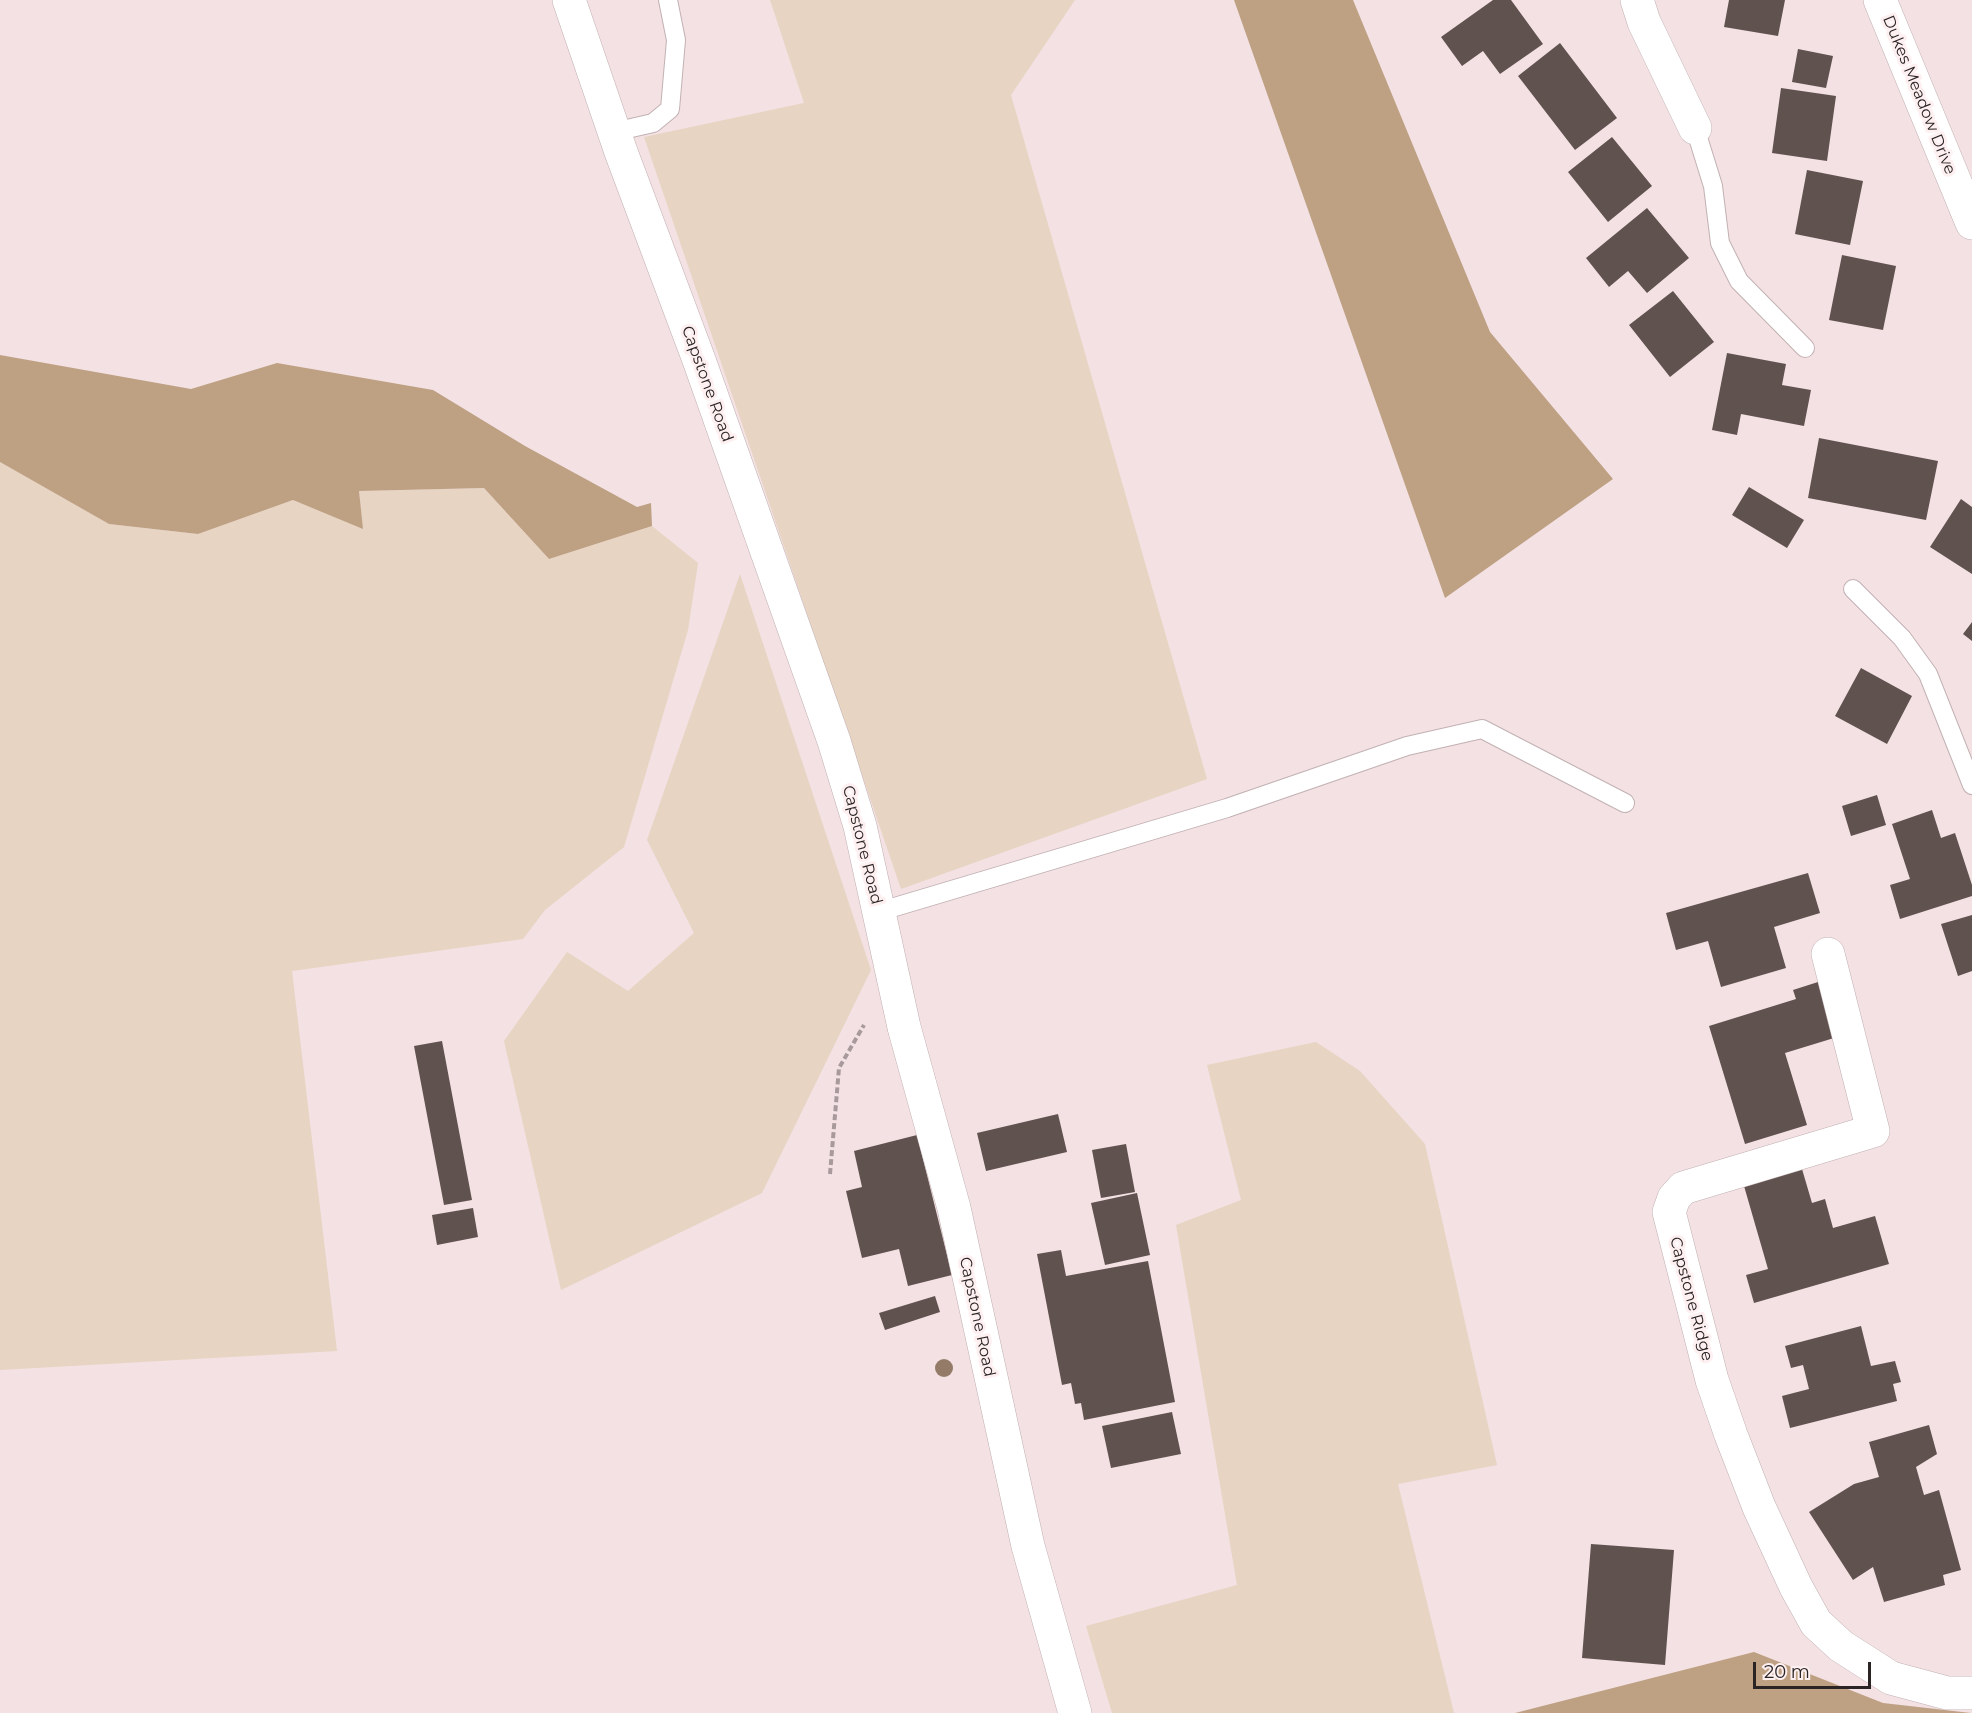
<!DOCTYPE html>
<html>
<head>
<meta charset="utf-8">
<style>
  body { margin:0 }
  #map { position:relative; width:1972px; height:1713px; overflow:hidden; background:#f3e1e3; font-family:Montserrat,sans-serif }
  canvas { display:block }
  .scale { position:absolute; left:1753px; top:1662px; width:118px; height:27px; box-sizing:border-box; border:3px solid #2a2424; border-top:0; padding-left:8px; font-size:18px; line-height:21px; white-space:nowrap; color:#2a2424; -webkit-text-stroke:4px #fef0f1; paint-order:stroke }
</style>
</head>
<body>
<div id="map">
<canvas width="1972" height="1713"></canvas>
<div class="scale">20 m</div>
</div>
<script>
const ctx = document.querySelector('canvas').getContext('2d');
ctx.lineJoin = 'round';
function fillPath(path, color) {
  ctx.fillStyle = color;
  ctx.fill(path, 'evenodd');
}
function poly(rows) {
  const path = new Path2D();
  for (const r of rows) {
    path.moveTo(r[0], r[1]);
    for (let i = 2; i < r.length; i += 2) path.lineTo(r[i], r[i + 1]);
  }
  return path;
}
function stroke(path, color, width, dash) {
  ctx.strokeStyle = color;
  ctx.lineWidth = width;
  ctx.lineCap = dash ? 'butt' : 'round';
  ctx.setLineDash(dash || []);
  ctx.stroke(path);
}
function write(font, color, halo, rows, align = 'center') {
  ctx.font = font + ' Montserrat,sans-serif';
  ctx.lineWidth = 6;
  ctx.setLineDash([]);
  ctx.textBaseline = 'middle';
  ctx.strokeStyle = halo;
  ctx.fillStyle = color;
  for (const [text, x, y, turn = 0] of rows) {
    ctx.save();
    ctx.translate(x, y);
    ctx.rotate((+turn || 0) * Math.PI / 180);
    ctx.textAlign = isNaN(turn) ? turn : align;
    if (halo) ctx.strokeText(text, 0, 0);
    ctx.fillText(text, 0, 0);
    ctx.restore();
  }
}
fillPath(poly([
  [770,0,1075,0,1011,95,1207,779,901,889,644,137,804,103],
  [0,462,109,524,198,534,293,500,362,528,359,491,484,488,549,559,652,526,698,563,688,630,624,847,545,910,523,939,292,971,337,1351,0,1370],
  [740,574,871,970,762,1193,561,1290,504,1041,567,952,628,991,694,933,647,840],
  [1316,1042,1360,1071,1425,1144,1497,1465,1398,1484,1454,1713,1112,1713,1086,1626,1237,1585,1176,1225,1241,1200,1207,1065]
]), '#e7d4c2');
fillPath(poly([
  [1234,0,1353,0,1490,332,1613,479,1445,598],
  [0,355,191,389,277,363,433,390,525,446,637,507,651,503,652,526,549,559,484,488,359,491,363,529,293,500,198,534,109,524,0,462],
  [1754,1652,1883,1703,1971,1713,1515,1713]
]), '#bea083');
fillPath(poly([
  [1493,0,1511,0,1543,44,1500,74,1483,51,1462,66,1441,37],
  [1729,0,1785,0,1778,36,1724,27],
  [1560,43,1617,118,1575,150,1518,76],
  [1798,49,1833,56,1826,88,1792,82],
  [1781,88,1836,96,1827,161,1772,153],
  [1612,137,1652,186,1608,222,1568,172],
  [1807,170,1863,181,1850,245,1795,234],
  [1647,208,1689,258,1647,293,1628,271,1609,287,1586,258],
  [1842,255,1896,266,1883,330,1829,320],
  [1673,291,1714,342,1670,377,1629,325],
  [1727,353,1786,364,1782,385,1811,390,1804,426,1741,414,1737,435,1712,430],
  [1819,438,1938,461,1926,520,1808,498],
  [1749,487,1804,520,1787,548,1732,515],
  [1961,499,1972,507,1972,574,1930,547],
  [1972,622,1972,641,1963,634],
  [1861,668,1912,696,1887,744,1835,716],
  [1877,795,1886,825,1851,836,1842,806],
  [1932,810,1941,838,1955,833,1972,885,1972,896,1900,919,1890,885,1910,879,1892,824],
  [1808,873,1820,913,1774,927,1786,968,1721,987,1708,941,1676,950,1666,913],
  [1972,915,1972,971,1958,976,1941,924],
  [1818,982,1834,1038,1785,1053,1807,1125,1745,1144,1709,1026,1796,999,1793,990],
  [442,1041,472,1200,444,1205,414,1046],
  [1058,1114,1067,1152,986,1171,977,1133],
  [917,1135,952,1275,908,1286,899,1249,862,1258,846,1191,862,1187,854,1151],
  [1126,1144,1135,1192,1101,1198,1092,1150],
  [1802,1169,1812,1203,1825,1199,1833,1228,1875,1216,1889,1264,1754,1303,1746,1275,1768,1269,1744,1186],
  [1137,1193,1150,1255,1105,1265,1091,1203],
  [473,1208,478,1237,437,1245,432,1215],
  [1061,1250,1066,1276,1148,1261,1175,1402,1084,1420,1081,1403,1075,1404,1071,1383,1062,1385,1037,1254],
  [935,1296,940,1312,885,1330,879,1313],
  [1861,1326,1871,1366,1895,1361,1901,1382,1893,1384,1897,1401,1790,1428,1782,1396,1809,1389,1803,1365,1791,1368,1785,1346],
  [1172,1412,1181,1454,1111,1468,1102,1426],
  [1929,1425,1937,1454,1916,1467,1924,1495,1939,1490,1961,1570,1943,1575,1945,1585,1884,1602,1873,1567,1853,1580,1809,1512,1854,1484,1879,1477,1869,1442],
  [1591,1544,1674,1550,1665,1665,1582,1658]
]), '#60524e');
const service = poly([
  [1695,128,1713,186,1720,243,1739,281,1805,348],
  [614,132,653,123,670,109,676,40,668,0],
  [1853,589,1902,638,1928,674,1972,785],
  [878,912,1227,808,1407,746,1482,729,1625,803]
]);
const minor = poly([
  [1637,0,1644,22,1695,128],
  [1880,0,1972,223],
  [1828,954,1873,1131,1683,1188,1674,1198,1669,1212,1712,1380,1731,1435,1759,1507,1796,1587,1816,1623,1841,1646,1891,1678,1947,1693,1972,1693]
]);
const tertiary = poly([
  [569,0,621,152,699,360,834,741,860,826,904,1027,954,1208,1028,1546,1075,1713]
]);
stroke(service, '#c2b1b3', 20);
stroke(minor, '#c2b1b3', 34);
stroke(tertiary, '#c2b1b3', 34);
stroke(poly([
  [830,1174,839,1068,864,1025]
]), '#a89a9c', 4, [6, 3]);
stroke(service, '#fff', 18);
stroke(minor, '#fff', 33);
stroke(tertiary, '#fff', 33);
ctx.fillStyle = '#937b67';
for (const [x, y] of [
  [944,1368]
]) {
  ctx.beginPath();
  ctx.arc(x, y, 9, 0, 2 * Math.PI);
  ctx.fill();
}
write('16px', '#2a2424', '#fef0f1', [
  ["Dukes Meadow Drive",1919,95,68],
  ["Capstone Road",707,384,70],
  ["Capstone Road",862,845,76],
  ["Capstone Ridge",1691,1299,75],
  ["Capstone Road",977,1317,78]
]);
</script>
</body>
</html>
